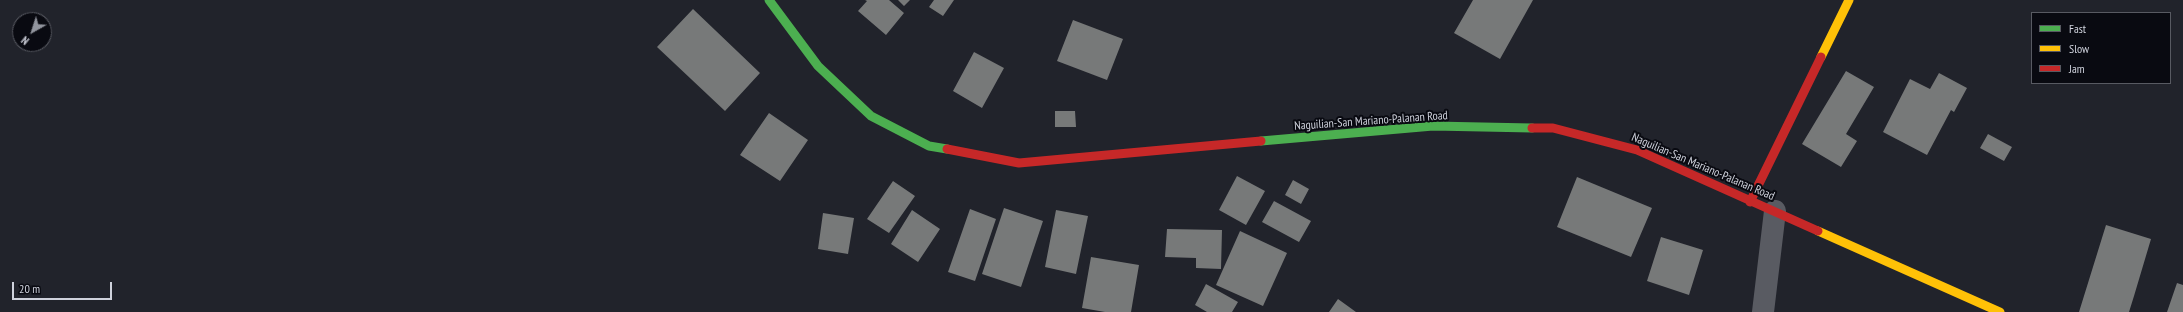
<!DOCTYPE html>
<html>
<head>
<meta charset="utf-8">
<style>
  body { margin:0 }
  #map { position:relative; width:2183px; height:312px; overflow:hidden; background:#21232b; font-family:"PT Sans Narrow",sans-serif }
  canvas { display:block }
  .legend { position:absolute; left:2031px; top:12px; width:140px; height:72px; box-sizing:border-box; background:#090a11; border:1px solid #585a62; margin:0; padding:5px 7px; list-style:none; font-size:12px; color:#cfd2dc }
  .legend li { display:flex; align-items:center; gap:8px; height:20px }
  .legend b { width:20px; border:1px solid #585a62 }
  .north { position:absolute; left:12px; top:12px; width:40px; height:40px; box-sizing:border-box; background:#090a11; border:1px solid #585a62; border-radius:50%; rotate:219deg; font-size:11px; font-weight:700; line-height:16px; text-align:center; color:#cfd2dc }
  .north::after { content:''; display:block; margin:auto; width:14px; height:18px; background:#92959e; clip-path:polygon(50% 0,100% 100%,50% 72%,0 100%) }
  .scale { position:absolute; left:12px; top:282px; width:100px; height:18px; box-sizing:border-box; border:2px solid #cfd2dc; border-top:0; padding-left:5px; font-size:12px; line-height:14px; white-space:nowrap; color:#cfd2dc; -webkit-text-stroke:3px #090a11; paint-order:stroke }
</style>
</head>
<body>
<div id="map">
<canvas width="2183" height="312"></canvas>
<ul class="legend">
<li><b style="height:5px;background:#4caf50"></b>Fast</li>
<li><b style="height:5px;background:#ffc107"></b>Slow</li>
<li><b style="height:5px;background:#c62828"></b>Jam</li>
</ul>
<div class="north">N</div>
<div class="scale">20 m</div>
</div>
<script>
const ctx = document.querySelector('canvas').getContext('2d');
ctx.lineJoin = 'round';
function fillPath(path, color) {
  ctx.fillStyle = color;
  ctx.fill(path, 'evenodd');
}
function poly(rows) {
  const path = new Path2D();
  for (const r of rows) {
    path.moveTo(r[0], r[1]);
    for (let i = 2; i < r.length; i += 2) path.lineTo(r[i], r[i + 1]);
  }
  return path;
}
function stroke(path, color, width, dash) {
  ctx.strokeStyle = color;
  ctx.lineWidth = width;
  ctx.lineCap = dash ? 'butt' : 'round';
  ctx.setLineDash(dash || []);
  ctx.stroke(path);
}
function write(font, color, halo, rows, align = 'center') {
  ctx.font = font + ' "PT Sans Narrow",sans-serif';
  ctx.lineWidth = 4;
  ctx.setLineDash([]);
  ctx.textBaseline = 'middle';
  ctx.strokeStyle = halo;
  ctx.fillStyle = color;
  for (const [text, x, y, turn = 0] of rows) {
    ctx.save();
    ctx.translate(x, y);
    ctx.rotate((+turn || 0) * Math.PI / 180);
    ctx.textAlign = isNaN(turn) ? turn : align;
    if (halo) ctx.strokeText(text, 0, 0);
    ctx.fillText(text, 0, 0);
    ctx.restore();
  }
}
fillPath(poly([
  [865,0,889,0,904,13,886,35,858,11,867,1],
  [898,0,910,0,904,6],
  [934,0,954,0,943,16,929,7],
  [1473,0,1533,0,1500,59,1454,33],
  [693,9,760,73,725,111,657,47],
  [1073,20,1123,39,1107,80,1057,61],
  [974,52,1004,68,982,108,953,91],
  [1846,71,1874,87,1846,134,1857,141,1841,167,1802,144],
  [1939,73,1967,88,1954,112,1951,110,1927,155,1883,132,1910,79,1930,89],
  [1055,111,1075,111,1076,127,1055,127],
  [769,113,808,140,780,181,740,155],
  [1988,134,2012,147,2004,161,1980,148],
  [1237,176,1265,191,1246,225,1219,210],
  [1577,177,1652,208,1631,257,1557,227],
  [1293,180,1309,189,1301,204,1285,195],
  [893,181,915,196,889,233,867,219],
  [1274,201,1311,221,1299,242,1262,222],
  [1004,208,1043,221,1021,287,982,274],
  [970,209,996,219,975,281,948,272],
  [912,210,940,229,918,262,891,244],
  [1056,210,1088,216,1076,274,1045,267],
  [823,213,854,218,848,254,818,249],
  [2106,225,2151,239,2134,296,2129,312,2079,312],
  [1167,229,1222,230,1221,269,1196,268,1196,258,1165,257],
  [1240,231,1287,253,1263,306,1216,285],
  [1661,237,1703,250,1689,295,1647,281],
  [1091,257,1139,265,1131,312,1105,312,1082,308],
  [2177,283,2183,285,2183,312,2167,312],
  [1206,284,1238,302,1232,312,1207,312,1195,305],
  [1338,299,1356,312,1329,312]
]), '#777979');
stroke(poly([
  [1763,312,1775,211]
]), '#595b62', 22);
stroke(poly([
  [769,0,818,66,871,116,929,146,947,149],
  [1261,141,1433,126,1532,128]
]), '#4caf50', 9);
stroke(poly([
  [1821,57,1849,0],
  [1818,231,2000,312]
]), '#ffc107', 9);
stroke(poly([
  [1532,128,1553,128,1637,150,1818,231],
  [947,149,1019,163,1261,141],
  [1750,202,1821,57]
]), '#c62828', 9);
write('12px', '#cfd2dc', '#090a11', [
  ["Naguilian-San Mariano-Palanan Road",1371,121,-4],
  ["Naguilian-San Mariano-Palanan Road",1703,167,23]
]);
</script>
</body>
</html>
